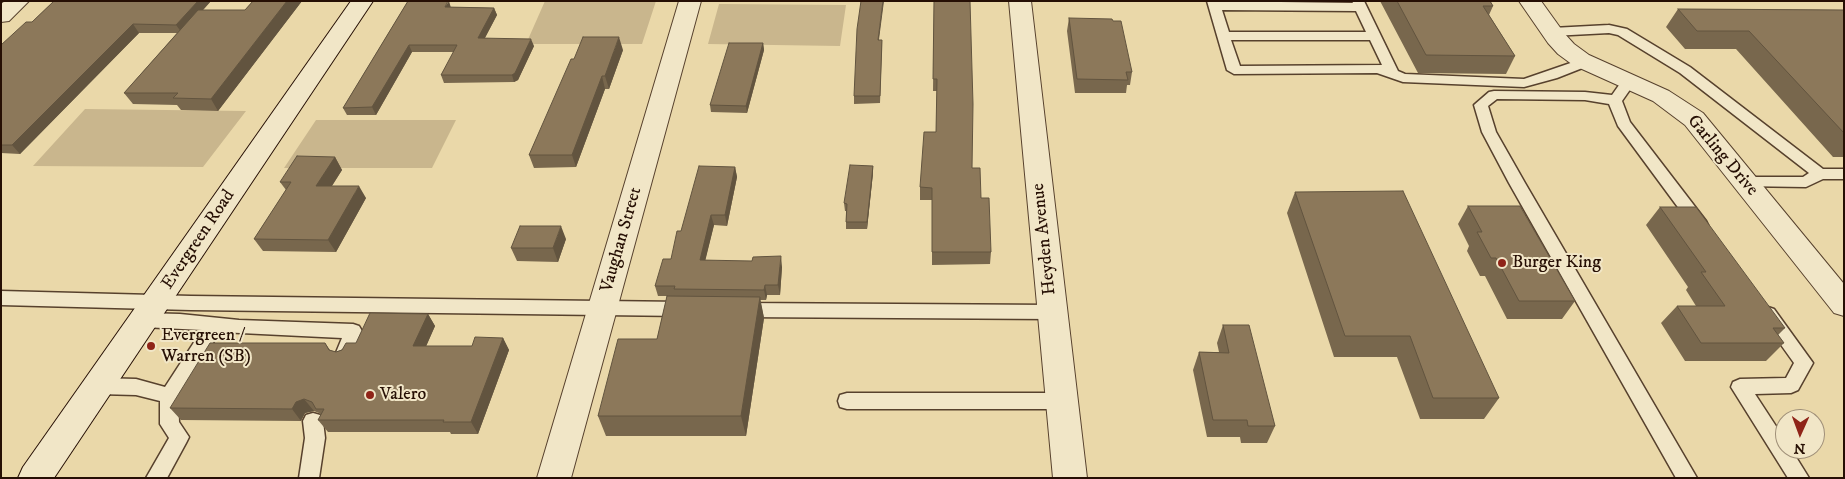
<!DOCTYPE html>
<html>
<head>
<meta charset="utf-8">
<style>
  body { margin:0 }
  #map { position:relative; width:1845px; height:479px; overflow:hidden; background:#ead8a9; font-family:"IM FELL DW Pica",serif }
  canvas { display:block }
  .frame { position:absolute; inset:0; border:2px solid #260f04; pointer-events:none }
  .north { position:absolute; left:1775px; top:409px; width:50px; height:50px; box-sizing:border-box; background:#f1e6c7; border:1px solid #a09079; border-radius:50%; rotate:182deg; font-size:14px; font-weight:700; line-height:20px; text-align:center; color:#260f04 }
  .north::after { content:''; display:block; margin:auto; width:18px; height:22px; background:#8f2418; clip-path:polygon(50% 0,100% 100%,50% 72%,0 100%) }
</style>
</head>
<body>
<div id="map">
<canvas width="1845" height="479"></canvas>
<div class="frame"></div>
<div class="north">N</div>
</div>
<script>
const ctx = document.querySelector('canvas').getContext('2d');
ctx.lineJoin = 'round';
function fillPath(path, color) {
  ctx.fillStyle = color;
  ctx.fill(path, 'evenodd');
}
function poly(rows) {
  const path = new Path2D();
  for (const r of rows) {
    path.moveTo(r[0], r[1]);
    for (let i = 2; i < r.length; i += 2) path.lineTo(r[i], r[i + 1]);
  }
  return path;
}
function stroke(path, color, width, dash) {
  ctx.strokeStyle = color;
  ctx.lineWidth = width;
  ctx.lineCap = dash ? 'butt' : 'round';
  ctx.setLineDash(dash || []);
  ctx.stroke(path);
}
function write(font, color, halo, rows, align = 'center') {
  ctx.font = font + ' "IM FELL DW Pica",serif';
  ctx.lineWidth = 4;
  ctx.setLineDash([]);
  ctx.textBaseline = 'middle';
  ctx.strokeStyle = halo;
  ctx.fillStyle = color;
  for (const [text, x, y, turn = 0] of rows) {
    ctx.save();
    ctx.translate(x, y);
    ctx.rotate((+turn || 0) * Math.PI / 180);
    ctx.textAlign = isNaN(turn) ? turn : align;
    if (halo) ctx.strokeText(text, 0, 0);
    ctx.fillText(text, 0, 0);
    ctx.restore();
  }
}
fillPath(poly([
  [545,1,656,1,642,44,526,44],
  [719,4,846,5,840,46,708,44],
  [85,109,246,111,203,167,33,166],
  [316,120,456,120,432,168,284,168]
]), '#c9b68d');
const lane = poly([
  [1207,1,1353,3,1352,1,1364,1,1398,71,1405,74,1524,79,1585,58,1592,62,1590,65,1557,78,1524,87,1403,82,1377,73,1234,74,1227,70,1207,1],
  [1222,10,1356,11,1366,32,1229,32,1222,10],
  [1231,40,1370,40,1382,65,1240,66,1231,40],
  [1609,25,1627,29,1690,67,1823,169,1844,169,1844,179,1823,179,1806,187,1739,186,1736,182,1739,178,1744,177,1803,177,1809,173,1680,73,1618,35,1609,33,1552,36,1545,32,1552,28,1609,25],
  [1629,77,1634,78,1636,81,1622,101,1630,122,1706,221,1708,225,1706,229,1700,231,1694,229,1618,126,1609,104,1585,100,1497,99,1488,106,1496,132,1525,183,1697,478,1676,478,1509,183,1482,132,1474,105,1489,92,1494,91,1585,92,1612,95,1624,78,1629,77],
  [1,291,191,296,684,302,690,304,693,309,690,314,684,316,191,310,1,305,1,291],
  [741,303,1053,305,1059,307,1062,312,1059,317,1053,319,741,317,735,315,732,310,735,305,741,303],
  [1768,307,1774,309,1813,363,1798,390,1791,393,1755,394,1785,440,1785,449,1791,449,1809,478,1788,478,1731,387,1733,382,1740,379,1786,378,1794,363,1759,314,1762,309,1768,307],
  [143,313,180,314,239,320,353,324,359,326,362,331,350,360,344,362,338,360,335,355,342,338,220,332,178,397,179,422,189,437,186,443,167,478,146,478,169,438,160,424,160,401,136,395,98,394,91,391,89,386,91,381,98,378,136,379,165,387,202,330,143,327,137,325,134,320,137,315,143,313],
  [847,393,1062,393,1069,395,1071,401,1069,407,1062,409,847,409,840,407,838,401,840,395,847,393],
  [313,413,320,415,323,421,325,438,319,478,299,478,305,438,303,421,306,415,313,413]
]);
const street = poly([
  [5,1,29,1,9,21,1,22,1,4,5,1],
  [679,1,701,1,571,478,537,478,679,1],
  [1009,1,1031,1,1087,478,1053,478,1009,1],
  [1519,1,1541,1,1564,33,1574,44,1589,55,1669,91,1703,113,1844,284,1844,316,1834,313,1685,125,1653,101,1573,65,1558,54,1548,43,1519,1]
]);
const secondary = poly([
  [351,1,373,1,54,478,18,478,23,467,351,1]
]);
stroke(lane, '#57412d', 3);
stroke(street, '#57412d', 2);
stroke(secondary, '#260f04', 2);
fillPath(lane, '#f1e6c7');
fillPath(street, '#f1e6c7');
fillPath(secondary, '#f1e6c7');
fillPath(poly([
  [54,1,211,1,203,10,245,10,253,1,302,1,218,111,181,110,177,105,133,104,124,93,177,33,139,33,20,154,1,153,1,45,32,22],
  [408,1,451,7,494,8,497,15,485,38,534,46,518,80,514,82,444,83,441,75,454,52,412,52,376,115,347,115,343,108],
  [934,1,972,168,981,198,991,252,990,264,932,265,932,200,920,200,920,187,936,132,937,91,933,91],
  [1380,1,1490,1,1493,6,1489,15,1515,56,1506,74,1418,73],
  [1678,9,1844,10,1844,157,1833,157,1736,49,1685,49,1666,27],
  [1069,18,1132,72,1130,85,1127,85,1126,93,1075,93,1067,31],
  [879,40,882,40,882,47,880,103,854,104,854,96],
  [763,43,764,50,747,113,711,112,710,105],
  [623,50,609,89,605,89,576,167,534,168,529,155,574,59],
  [335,157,342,170,332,186,366,198,336,252,263,251,254,239,286,190,280,182],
  [873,166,873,173,867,229,846,229,846,211,845,211,844,203],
  [735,167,737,177,727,226,714,225,705,260,782,267,780,295,767,295,766,300,760,300,764,318,746,436,606,436,598,416,657,339,667,296,658,296,655,286,671,259,681,231],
  [1295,192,1499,398,1484,419,1420,419,1397,357,1334,357,1287,213],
  [1468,206,1575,301,1562,319,1507,319,1485,276,1480,276,1467,251,1469,246,1458,224],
  [1660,207,1785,328,1778,335,1784,343,1766,361,1685,361,1661,323,1677,306,1696,306,1686,290,1688,287,1646,225],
  [566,239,558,262,517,261,511,248],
  [428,314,435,326,426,346,472,346,503,338,509,350,478,434,451,434,450,432,328,432,318,420,321,415,319,413,314,411,305,413,301,421,181,420,170,408,325,343,330,350,336,352],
  [1223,325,1275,426,1267,443,1241,443,1240,437,1207,437,1193,370,1199,352,1219,352,1217,343]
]), '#78674d');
fillPath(poly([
  [198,1,211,1,182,33,176,25],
  [287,1,302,1,218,111,211,99],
  [449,1,451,8,445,7],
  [883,1,884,1,878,47,878,40],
  [494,8,497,15,481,45,478,38],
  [133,24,139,33,20,154,12,145],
  [619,37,623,50,609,89,605,76],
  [531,39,534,46,518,80,514,82,512,75],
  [763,43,764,50,747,113,746,106],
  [409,45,412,52,376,115,372,107],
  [602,76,605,89,576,167,572,155],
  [335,157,342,170,324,198,316,186],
  [873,166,873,173,867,229,867,222],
  [735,167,737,177,727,226,725,215],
  [359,186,366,198,336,252,328,240],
  [711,215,714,225,703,270,700,260],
  [561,226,566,239,558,262,553,248],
  [781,256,782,267,780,295,778,285],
  [765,285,767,295,766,300,764,290],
  [760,297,764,318,746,436,741,416],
  [428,314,435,326,421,358,413,346],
  [503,338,509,350,478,434,471,422],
  [304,399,314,411,305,413,301,421,292,409,296,402]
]), '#62543f');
const building = poly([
  [54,1,198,1,176,25,133,24,12,145,1,145,1,45,26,22,32,22,54,1],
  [253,1,287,1,211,99,173,98,178,93,124,93,198,10,245,10,253,1],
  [408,1,448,1,445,7,494,8,478,38,531,39,515,73,512,75,441,75,457,45,409,45,372,107,343,108,408,1],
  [861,1,883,1,878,40,882,40,880,96,854,96,857,29,861,1],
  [934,1,970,1,973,104,972,168,980,168,981,198,989,198,991,252,932,252,932,188,920,187,924,132,936,132,937,79,933,79,934,1],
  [1397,1,1490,1,1493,6,1483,6,1515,56,1426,55,1397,1],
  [1678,9,1844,10,1844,133,1749,31,1697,31,1678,9],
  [1069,18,1112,19,1113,21,1121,21,1132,72,1126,72,1128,80,1077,79,1069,18],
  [583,37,619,37,605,76,602,76,572,155,529,155,571,59,574,59,583,37],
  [729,43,763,43,746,106,710,105,729,43],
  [297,156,335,157,316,186,359,186,328,240,254,239,291,182,280,182,297,156],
  [850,165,873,166,867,222,846,222,847,204,844,203,850,165],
  [699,166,735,167,725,215,711,215,700,260,752,261,753,257,781,256,778,285,765,285,764,290,674,289,675,286,655,286,663,259,671,259,677,231,681,231,699,166],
  [1403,191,1499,398,1433,398,1410,336,1345,336,1295,192,1403,191],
  [1468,206,1520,206,1575,301,1519,301,1496,258,1491,258,1477,232,1482,232,1468,206],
  [1660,207,1696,207,1785,328,1773,328,1784,343,1701,343,1677,306,1725,306,1701,272,1706,272,1660,207],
  [520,226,561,226,553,248,511,248,520,226],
  [667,296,760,297,741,416,598,416,618,339,657,339,667,296],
  [370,313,428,314,413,346,472,346,475,337,503,338,471,422,443,422,444,420,318,420,324,409,316,409,312,402,304,399,296,402,292,409,170,408,210,343,325,343,329,350,336,352,342,350,346,343,356,343,370,313],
  [1223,325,1249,325,1275,426,1248,426,1247,420,1213,420,1199,352,1229,353,1223,325]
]);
fillPath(building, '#8c785a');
stroke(building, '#62543f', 1);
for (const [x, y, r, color] of [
  [1502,263,5,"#8f2418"],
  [151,346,5,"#8f2418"],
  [370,395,5,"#8f2418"]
]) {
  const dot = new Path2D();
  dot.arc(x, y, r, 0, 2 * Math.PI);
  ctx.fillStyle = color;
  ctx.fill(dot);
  stroke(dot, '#f1e6c7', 2);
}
write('18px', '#260f04', '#f1e6c7', [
  ["Garling Drive",1722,156,50],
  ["Heyden Avenue",1045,239,-96],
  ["Evergreen Road",199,240,-56],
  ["Vaughan Street",622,240,-74]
]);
write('18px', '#260f04', '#f1e6c7', [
  ["Burger King",1512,263],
  ["Evergreen /",161,336],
  ["Warren (SB)",161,357],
  ["Valero",380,395]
], 'left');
</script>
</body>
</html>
